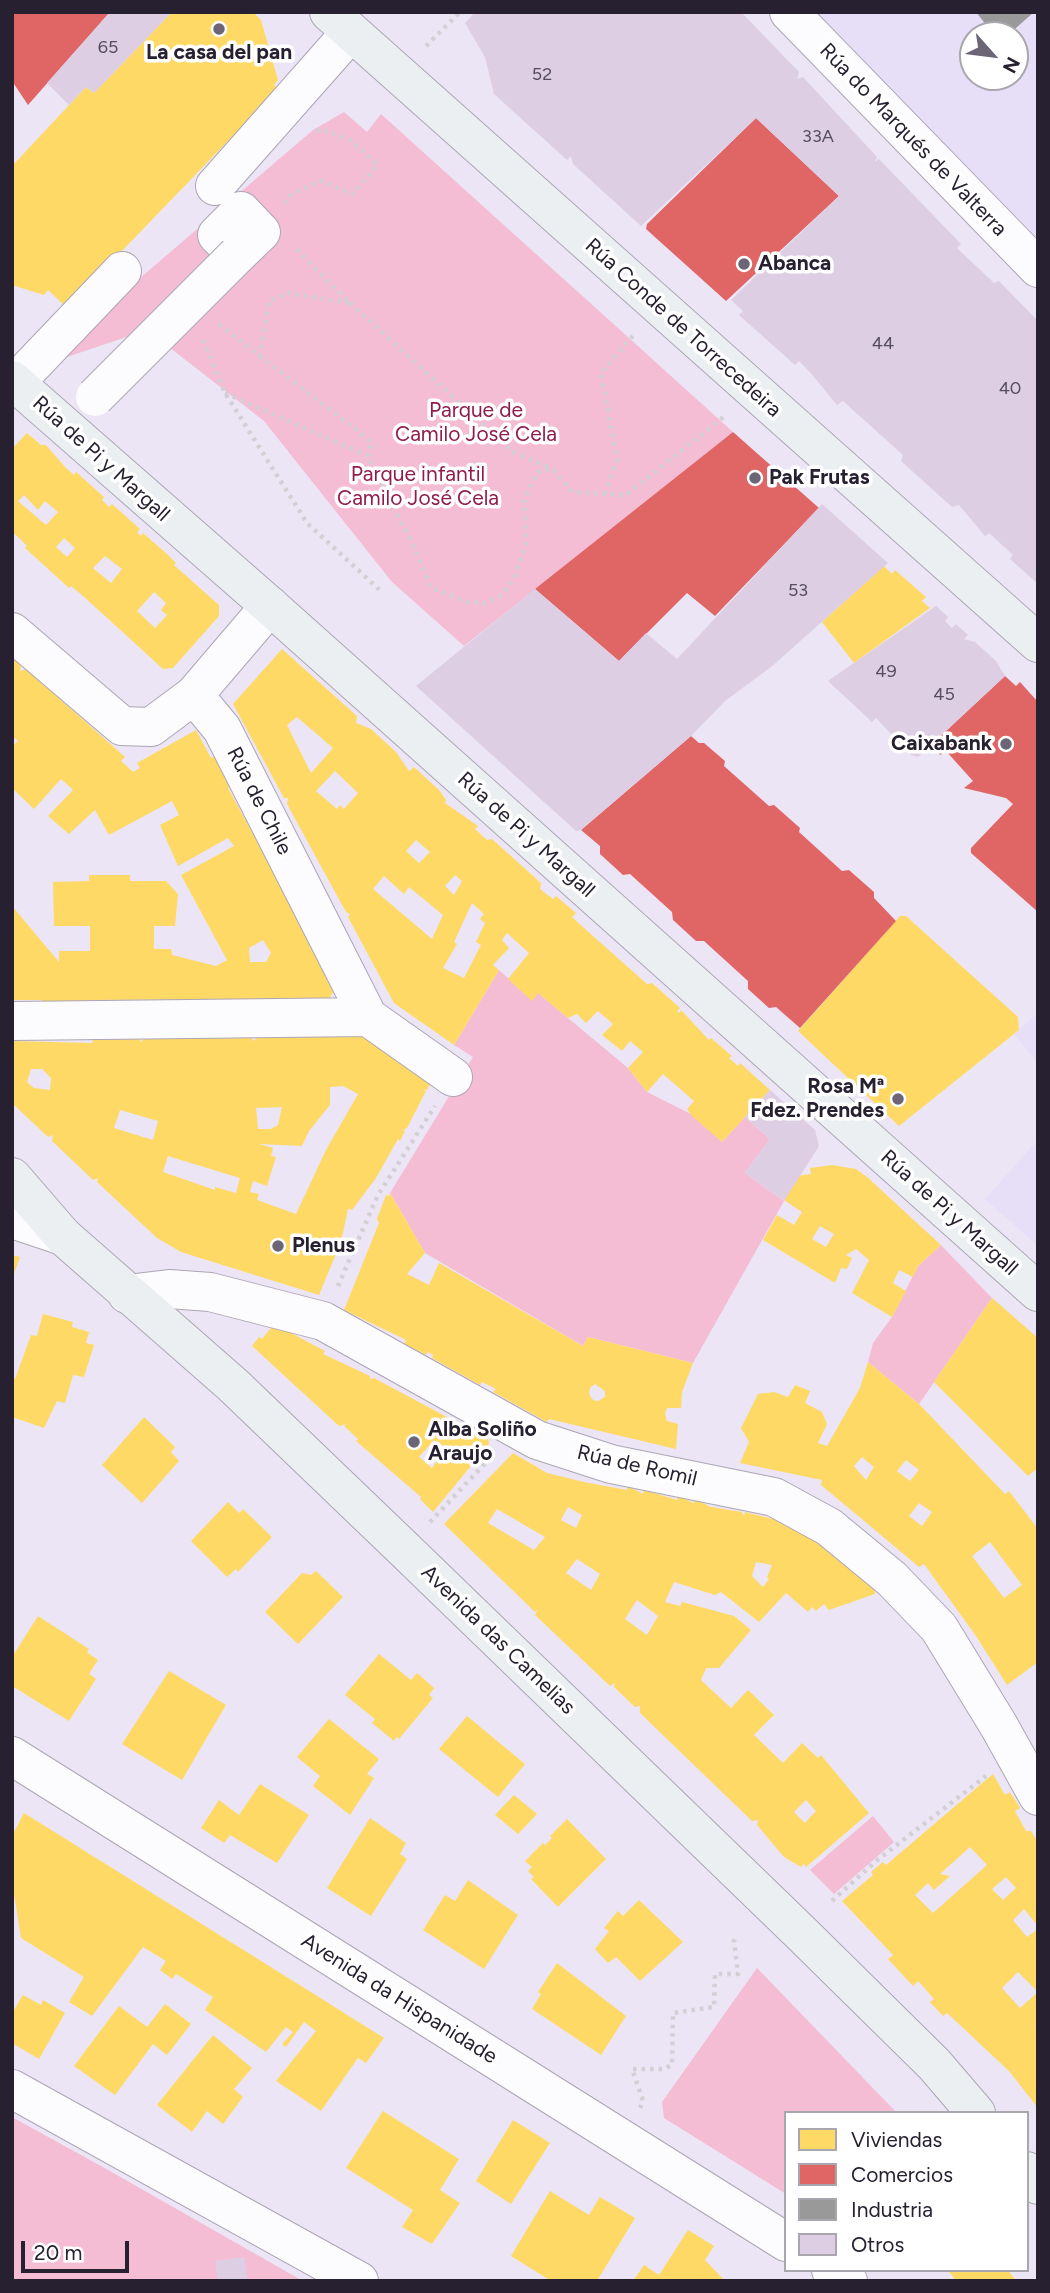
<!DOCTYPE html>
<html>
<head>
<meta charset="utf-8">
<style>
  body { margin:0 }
  #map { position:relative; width:1050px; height:2293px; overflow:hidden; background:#ebe5f5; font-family:Figtree,sans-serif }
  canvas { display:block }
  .frame { position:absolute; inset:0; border:14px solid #272031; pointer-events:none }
  .legend { position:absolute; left:784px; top:2111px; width:245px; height:161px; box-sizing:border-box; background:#fff; border:2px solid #a9a6ad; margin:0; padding:9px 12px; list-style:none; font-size:21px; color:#272031 }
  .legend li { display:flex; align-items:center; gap:14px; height:35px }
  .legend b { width:35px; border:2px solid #a9a6ad }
  .north { position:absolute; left:959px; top:21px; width:70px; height:70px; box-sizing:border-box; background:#fff; border:2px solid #a9a6ad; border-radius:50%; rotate:118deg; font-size:19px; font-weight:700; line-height:28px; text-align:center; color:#272031 }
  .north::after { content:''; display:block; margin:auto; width:24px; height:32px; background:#6c6576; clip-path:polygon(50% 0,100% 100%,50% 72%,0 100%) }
  .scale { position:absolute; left:21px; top:2241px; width:108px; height:32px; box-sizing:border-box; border:4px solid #272031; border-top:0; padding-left:9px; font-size:21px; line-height:24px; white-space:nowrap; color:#272031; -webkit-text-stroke:5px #fff; paint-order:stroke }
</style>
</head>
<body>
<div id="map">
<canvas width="1050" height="2293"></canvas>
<div class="frame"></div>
<ul class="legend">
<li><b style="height:19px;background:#ffd966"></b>Viviendas</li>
<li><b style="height:19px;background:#e06666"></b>Comercios</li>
<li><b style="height:19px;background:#999"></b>Industria</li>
<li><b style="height:19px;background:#ddcee4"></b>Otros</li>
</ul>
<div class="north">N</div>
<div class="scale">20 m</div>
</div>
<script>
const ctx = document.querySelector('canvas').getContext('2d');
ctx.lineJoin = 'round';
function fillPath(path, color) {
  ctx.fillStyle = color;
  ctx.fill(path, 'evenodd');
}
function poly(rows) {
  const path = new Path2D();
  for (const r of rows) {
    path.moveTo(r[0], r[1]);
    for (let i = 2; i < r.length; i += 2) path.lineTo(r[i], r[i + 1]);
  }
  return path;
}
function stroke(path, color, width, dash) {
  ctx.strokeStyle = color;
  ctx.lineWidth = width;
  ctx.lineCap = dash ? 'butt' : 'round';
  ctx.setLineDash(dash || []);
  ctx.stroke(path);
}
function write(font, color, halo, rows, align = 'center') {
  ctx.font = font + ' Figtree,sans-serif';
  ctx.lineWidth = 7;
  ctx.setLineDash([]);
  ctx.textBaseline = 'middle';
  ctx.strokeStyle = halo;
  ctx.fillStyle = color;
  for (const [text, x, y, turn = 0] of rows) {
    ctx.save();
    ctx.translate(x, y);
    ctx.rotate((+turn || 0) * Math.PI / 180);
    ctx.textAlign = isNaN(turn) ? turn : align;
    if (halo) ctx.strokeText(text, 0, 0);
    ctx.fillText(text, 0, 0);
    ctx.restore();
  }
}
fillPath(poly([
  [796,12,1038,12,1038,260],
  [973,35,1015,35,1015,77,973,77],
  [1038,1013,1038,1063,1014,1034],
  [1038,1140,1038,1246,985,1199]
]), '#e7def7');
fillPath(poly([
  [344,112,367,132,381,114,733,432,464,646,392,582,264,421,147,330,67,357,64,351,64,343,313,130],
  [499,970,532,1000,538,993,628,1068,647,1092,693,1115,722,1142,745,1117,770,1139,745,1173,784,1201,693,1363,588,1337,583,1346,425,1253,390,1193,473,1057,454,1045],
  [941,1245,992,1298,919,1404,868,1362,873,1343,892,1317,918,1266],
  [873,1816,894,1842,834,1894,810,1870],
  [757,1968,897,2113,786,2113,786,2194,664,2118,662,2102],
  [12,2117,101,2166,303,2281,12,2281]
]), '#f5bdd4');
fillPath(poly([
  [172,12,253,12,261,20,278,80,274,85,278,89,67,308,48,290,44,295,12,285,12,166,86,87,94,93],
  [27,433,41,445,46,445,65,467,74,475,76,472,104,497,102,500,109,507,112,504,140,529,137,532,141,536,143,533,167,554,176,563,174,565,219,605,219,616,173,668,163,669,83,596,71,586,69,588,25,548,27,546,15,534,12,537,12,449],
  [24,495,38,510,45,501,58,512,46,525,18,501],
  [64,538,75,548,67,557,56,547],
  [105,556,122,569,111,583,93,568],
  [154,592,166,603,161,610,167,615,155,628,137,611],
  [884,566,892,574,895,570,926,597,922,601,930,608,854,663,822,622],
  [282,649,357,716,356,723,371,729,396,752,409,771,414,767,439,790,446,800,445,803,478,826,475,829,487,840,492,839,541,883,540,889,553,899,556,896,576,913,572,917,584,928,647,984,652,983,680,1008,677,1011,679,1013,681,1010,709,1040,711,1038,732,1056,729,1058,738,1066,740,1063,770,1090,722,1142,692,1116,687,1109,694,1101,663,1074,647,1092,628,1068,643,1052,630,1041,622,1051,602,1035,613,1024,598,1011,586,1023,577,1014,568,1018,538,993,532,1001,508,979,529,953,507,933,502,940,509,948,493,965,499,970,454,1045,394,1003,348,917,350,914,346,912,287,804,288,798,284,798,233,704],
  [297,717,333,748,311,773,287,725],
  [335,771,358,793,344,809,340,805,337,809,316,791],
  [416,840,430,852,419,863,406,851],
  [455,875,462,881,454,895,445,886],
  [384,876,404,894,409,887,443,915,432,939,373,889],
  [472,903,484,914,480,919,485,923,476,942,481,945,464,978,443,968,457,944,454,942],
  [12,657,21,665,20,671,26,669,125,757,121,761,133,772,140,768,137,763,196,730,211,758,214,756,230,786,228,788,336,987,329,999,87,1000,87,1004,41,1004,42,1000,12,1000,12,906,59,962,59,951,90,951,90,926,54,926,53,882,89,881,89,875,130,875,130,881,166,881,178,894,175,926,154,926,154,949,171,949,172,955,216,966,227,960,181,875,234,846,228,838,178,866,160,825,179,815,172,801,109,835,95,810,69,834,48,816,73,790,61,779,34,809,12,788,12,746,18,741,12,736],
  [263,940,271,953,266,962,250,962,249,948],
  [900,916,906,916,1018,1017,1019,1030,899,1126,798,1031],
  [379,1036,432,1080,427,1090,423,1089,426,1091,407,1128,403,1130,405,1131,400,1141,398,1139,376,1178,352,1210,348,1209,341,1242,319,1295,181,1252,157,1238,97,1182,98,1178,93,1180,52,1141,53,1135,48,1137,12,1103,12,1041,92,1043,93,1040,139,1039,141,1042,143,1039,252,1038,253,1041,257,1038],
  [31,1069,42,1069,51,1078,50,1090,34,1088,27,1082],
  [343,1086,358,1094,326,1150,296,1214,257,1200,259,1194,250,1192,253,1181,267,1186,276,1157,271,1156,273,1148,259,1144,302,1146,309,1131,330,1105,330,1087],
  [282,1107,278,1125,271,1129,258,1129,256,1108],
  [120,1110,158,1121,153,1140,114,1128],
  [168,1156,240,1178,236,1193,215,1187,215,1190,163,1172],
  [832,1165,856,1169,867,1177,941,1245,918,1266,913,1277,899,1270,893,1283,906,1291,892,1317,852,1293,869,1260,856,1249,846,1255,852,1258,847,1269,841,1268,835,1283,763,1240,777,1215,794,1225,802,1212,784,1200,797,1176,811,1174,810,1168],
  [820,1226,834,1234,826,1247,812,1239],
  [390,1193,425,1253,407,1274,429,1285,439,1263,583,1346,588,1337,693,1363,682,1392,681,1408,667,1408,665,1413,667,1421,678,1424,676,1449,549,1419,547,1422,493,1392,496,1389,482,1382,480,1385,432,1358,433,1355,428,1352,426,1355,404,1344,406,1340,344,1310,379,1223,377,1219,386,1195,389,1196],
  [595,1384,605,1391,605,1397,598,1401,593,1400,589,1394,590,1388],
  [12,1255,20,1257,13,1277,12,1277],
  [992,1298,1038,1338,1038,1468,1028,1476,934,1382],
  [43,1314,73,1322,72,1327,89,1332,86,1343,94,1345,84,1377,73,1375,65,1403,57,1401,44,1428,12,1417,12,1378,15,1379,31,1335,37,1336],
  [274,1324,325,1351,323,1354,370,1376,370,1379,374,1378,488,1439,489,1444,433,1512,420,1499,421,1497,356,1441,358,1439,344,1426,346,1424,339,1426,252,1346,259,1337,262,1339],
  [434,1440,447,1448,432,1468,419,1457],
  [868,1362,919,1404,1005,1494,1009,1491,1038,1529,1038,1662,1007,1685,976,1636,924,1564,919,1567,869,1525,821,1485,822,1480,740,1463,749,1442,741,1428,758,1394,774,1392,788,1397,795,1385,810,1391,805,1403,822,1412,827,1424,818,1443,827,1446,860,1388],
  [862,1457,874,1467,866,1480,854,1466],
  [906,1460,919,1470,910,1481,897,1471],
  [919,1503,932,1512,922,1526,909,1516],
  [990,1542,1022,1585,1004,1598,972,1556],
  [144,1417,175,1447,171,1452,179,1461,142,1503,102,1465],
  [513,1453,547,1473,584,1482,627,1490,628,1486,643,1494,644,1490,677,1500,678,1496,694,1503,695,1499,711,1507,742,1512,744,1516,745,1512,781,1521,828,1545,825,1549,829,1553,832,1550,875,1589,875,1594,829,1610,824,1604,816,1611,812,1607,808,1612,786,1593,759,1622,721,1592,715,1595,674,1582,665,1602,680,1606,682,1602,734,1616,751,1630,719,1668,706,1668,701,1680,731,1708,748,1690,774,1715,754,1735,783,1763,802,1743,818,1758,821,1755,869,1813,806,1867,804,1864,801,1867,784,1857,757,1825,758,1820,752,1821,640,1713,640,1706,635,1707,614,1687,615,1683,610,1686,535,1615,538,1609,535,1612,444,1524],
  [568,1507,582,1515,576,1528,561,1520],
  [497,1509,545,1537,534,1550,488,1523],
  [577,1559,600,1574,591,1590,566,1573],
  [756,1562,772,1565,767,1577,769,1579,763,1587,752,1576],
  [637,1600,658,1616,647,1635,625,1619],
  [806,1800,816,1811,805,1823,794,1812],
  [228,1502,239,1513,243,1509,272,1537,238,1572,236,1569,227,1577,191,1541],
  [316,1571,343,1597,298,1644,265,1612,302,1573,311,1575],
  [38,1616,89,1649,87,1652,98,1660,89,1674,96,1679,69,1721,12,1686,12,1657],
  [379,1654,411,1680,417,1673,434,1688,429,1695,433,1698,399,1739,397,1737,394,1741,372,1723,375,1719,345,1695],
  [169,1671,226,1705,182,1780,122,1744],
  [467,1716,525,1764,498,1797,439,1749],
  [329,1719,379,1759,367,1774,374,1778,350,1815,313,1786,320,1776,297,1757],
  [993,1774,1005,1795,1010,1792,1020,1808,1015,1811,1026,1831,1031,1831,1038,1842,1038,1926,1024,1909,1013,1920,1027,1937,1038,1929,1038,1992,1018,1972,1002,1988,1020,2008,1038,1992,1038,2024,1035,2026,1038,2029,1038,2108,1009,2071,947,2013,943,2016,930,2002,934,1999,918,1981,913,1986,888,1959,893,1955,842,1901,873,1875,871,1872,883,1862,886,1865],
  [970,1847,987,1865,933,1913,915,1895,928,1883,934,1890,950,1876,940,1874],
  [1006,1877,1016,1888,1003,1900,992,1889],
  [260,1784,309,1815,277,1863,230,1835,224,1843,201,1828,219,1800,239,1815],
  [514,1795,537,1814,518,1834,495,1815],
  [24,1813,322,1999,384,2038,366,2063,358,2058,321,2111,276,2081,316,2031,304,2022,286,2047,282,2044,293,2032,286,2027,266,2052,205,2010,213,1997,176,1974,172,1979,160,1970,166,1961,143,1947,92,2016,69,2002,84,1977,21,1938,12,1881,12,1836],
  [370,1818,406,1843,400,1854,407,1859,371,1916,327,1888],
  [567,1819,606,1859,558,1907,531,1879,534,1877,528,1871,532,1867,525,1861,543,1843,545,1845,552,1838,550,1836],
  [468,1880,518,1915,484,1969,423,1930,445,1895,455,1901],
  [639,1900,683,1942,640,1981,616,1957,608,1963,595,1949,609,1931,604,1928,618,1911,623,1916],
  [557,1963,626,2016,601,2055,532,2009,541,1994,538,1992],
  [23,1995,41,2005,43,2000,65,2013,39,2059,12,2043,12,2013],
  [165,2004,191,2024,167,2055,153,2044,115,2095,74,2066,119,2006,147,2027],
  [213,2035,252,2068,234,2089,243,2097,223,2124,207,2111,192,2132,157,2105],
  [383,2111,459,2159,440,2190,460,2203,432,2244,402,2227,413,2210,346,2168],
  [513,2120,550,2143,511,2204,476,2181],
  [550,2191,589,2215,600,2197,635,2218,597,2281,551,2281,511,2256],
  [688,2230,714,2246,705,2260,725,2281,633,2281,644,2265,659,2275],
  [948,2270,1008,2270,1016,2281,956,2281]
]), '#ffd966');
fillPath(poly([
  [12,12,110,12,28,105,12,81],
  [756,118,839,196,726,301,646,229,647,224],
  [733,432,819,508,715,616,687,593,619,661,535,589],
  [1005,676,1016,686,1020,682,1038,702,1038,912,971,853,971,848,1013,804,1006,798,964,788,973,781,946,751,940,755,932,744],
  [691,736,699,743,704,743,725,761,724,766,769,806,774,805,800,828,799,832,842,871,849,870,874,892,874,898,896,921,800,1028,776,1007,769,1008,748,989,748,981,704,941,696,941,673,920,672,912,630,874,623,875,600,854,600,846,581,830]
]), '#e06666');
fillPath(poly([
  [976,12,1034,12,1008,35,994,35]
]), '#999');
fillPath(poly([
  [110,12,172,12,94,93,86,87,69,105,47,83],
  [475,12,741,12,799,72,797,79,803,77,877,157,875,162,879,159,961,244,957,248,994,283,999,281,1038,321,1038,584,1010,559,1013,555,989,533,985,536,959,505,952,507,901,461,903,455,843,401,837,405,810,372,799,361,795,365,739,315,743,311,731,300,839,196,756,118,641,226,573,164,571,156,567,160,494,94,485,57,465,23],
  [822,504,888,563,771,667,725,701,691,736,581,830,576,831,416,686,535,589,619,661,646,633,677,659],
  [936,606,948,617,945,621,952,628,956,624,968,635,964,639,975,642,996,661,1005,676,918,757,911,755,876,718,872,722,828,681],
  [770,1090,815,1130,819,1146,784,1201,745,1173,770,1139,745,1117],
  [244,2257,248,2281,218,2281,215,2261]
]), '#ddcee4');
const street = poly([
  [789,12,1038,268],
  [215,186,351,32],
  [241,211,261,232,237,255,217,235,241,211],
  [15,383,122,271],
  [12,632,122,726,151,727,194,695,270,606],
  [194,695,222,729,368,1017,453,1077],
  [12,1021,368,1017],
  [12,1219,63,1236],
  [127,1294,169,1289,210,1292,323,1321,537,1440,611,1464,774,1497,829,1527,892,1579,939,1628,999,1726,1038,1796],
  [12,1756,786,2242],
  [12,2089,359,2281],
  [831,2270,848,2281]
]);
const secondary = poly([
  [329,12,1038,643],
  [12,380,270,606,1038,1292],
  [12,1177,63,1236,233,1385,406,1551,799,1931,934,2064,976,2113],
  [1027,2171,1038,2185]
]);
stroke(street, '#aca6b5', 40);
stroke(secondary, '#aca6b5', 40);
stroke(poly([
  [426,46,460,12],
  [284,203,292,194,320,181,353,194,378,165,350,140,320,129,316,131],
  [350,303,513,452,551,468],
  [219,324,260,356,269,301,287,293,350,303,293,246],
  [203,340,225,393,307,523,383,593],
  [260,356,372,442,368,456],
  [225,393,368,456,417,554,431,588,467,602,485,603,500,596,514,579,526,544,524,499,538,472,552,468,572,492,626,495,726,415],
  [605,494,617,460,601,373,636,332],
  [338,1286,378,1195,435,1106],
  [430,1522,491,1457],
  [832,1901,876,1861,986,1776],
  [640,2108,643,2101,632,2069,663,2069,672,2065,673,2013,714,2007,715,1974,738,1974,734,1941,737,1935]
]), '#d2d0d5', 4.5, [3.5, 5]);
stroke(street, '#fcfbfe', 38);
stroke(secondary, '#eceff1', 38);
const streetBridge = poly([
  [95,397,237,255]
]);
stroke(streetBridge, '#aca6b5', 40, []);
stroke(streetBridge, '#fcfbfe', 38);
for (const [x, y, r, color] of [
  [219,29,7,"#6c6576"],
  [744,264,7,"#6c6576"],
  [755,478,7,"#6c6576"],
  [1006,744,7,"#6c6576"],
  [898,1099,7,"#6c6576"],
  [278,1246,7,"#6c6576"],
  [414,1442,7,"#6c6576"]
]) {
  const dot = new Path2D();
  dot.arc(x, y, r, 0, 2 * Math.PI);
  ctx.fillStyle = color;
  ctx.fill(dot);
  stroke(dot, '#fff', 2.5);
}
write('18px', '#564c5f', null, [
  ["65",108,48],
  ["52",542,75],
  ["33A",818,137],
  ["44",883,344],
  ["40",1010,389],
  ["53",798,591],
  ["49",886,672],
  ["45",944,695]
]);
write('bold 21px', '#272031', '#fff', [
  ["La casa del pan",219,53,"center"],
  ["Abanca",758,264],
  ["Pak Frutas",769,478],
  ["Caixabank",992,744,"right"],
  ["Rosa Mª",884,1087,"right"],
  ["Fdez. Prendes",884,1111,"right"],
  ["Plenus",292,1246],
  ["Alba Soliño",428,1430],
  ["Araujo",428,1454]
], 'left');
write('21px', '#272031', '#fff', [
  ["Rúa do Marqués de Valterra",913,140,46],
  ["Rúa Conde de Torrecedeira",683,328,42],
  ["Rúa de Pi y Margall",101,459,42],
  ["Rúa de Chile",259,801,63],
  ["Rúa de Pi y Margall",526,835,42],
  ["Rúa de Pi y Margall",949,1213,42],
  ["Rúa de Romil",637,1466,13],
  ["Avenida das Camelias",498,1640,44],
  ["Avenida da Hispanidade",399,1999,32]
]);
write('21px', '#901b4d', '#fff', [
  ["Parque de",476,411],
  ["Camilo José Cela",476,435],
  ["Parque infantil",418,475],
  ["Camilo José Cela",418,499]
]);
</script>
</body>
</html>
